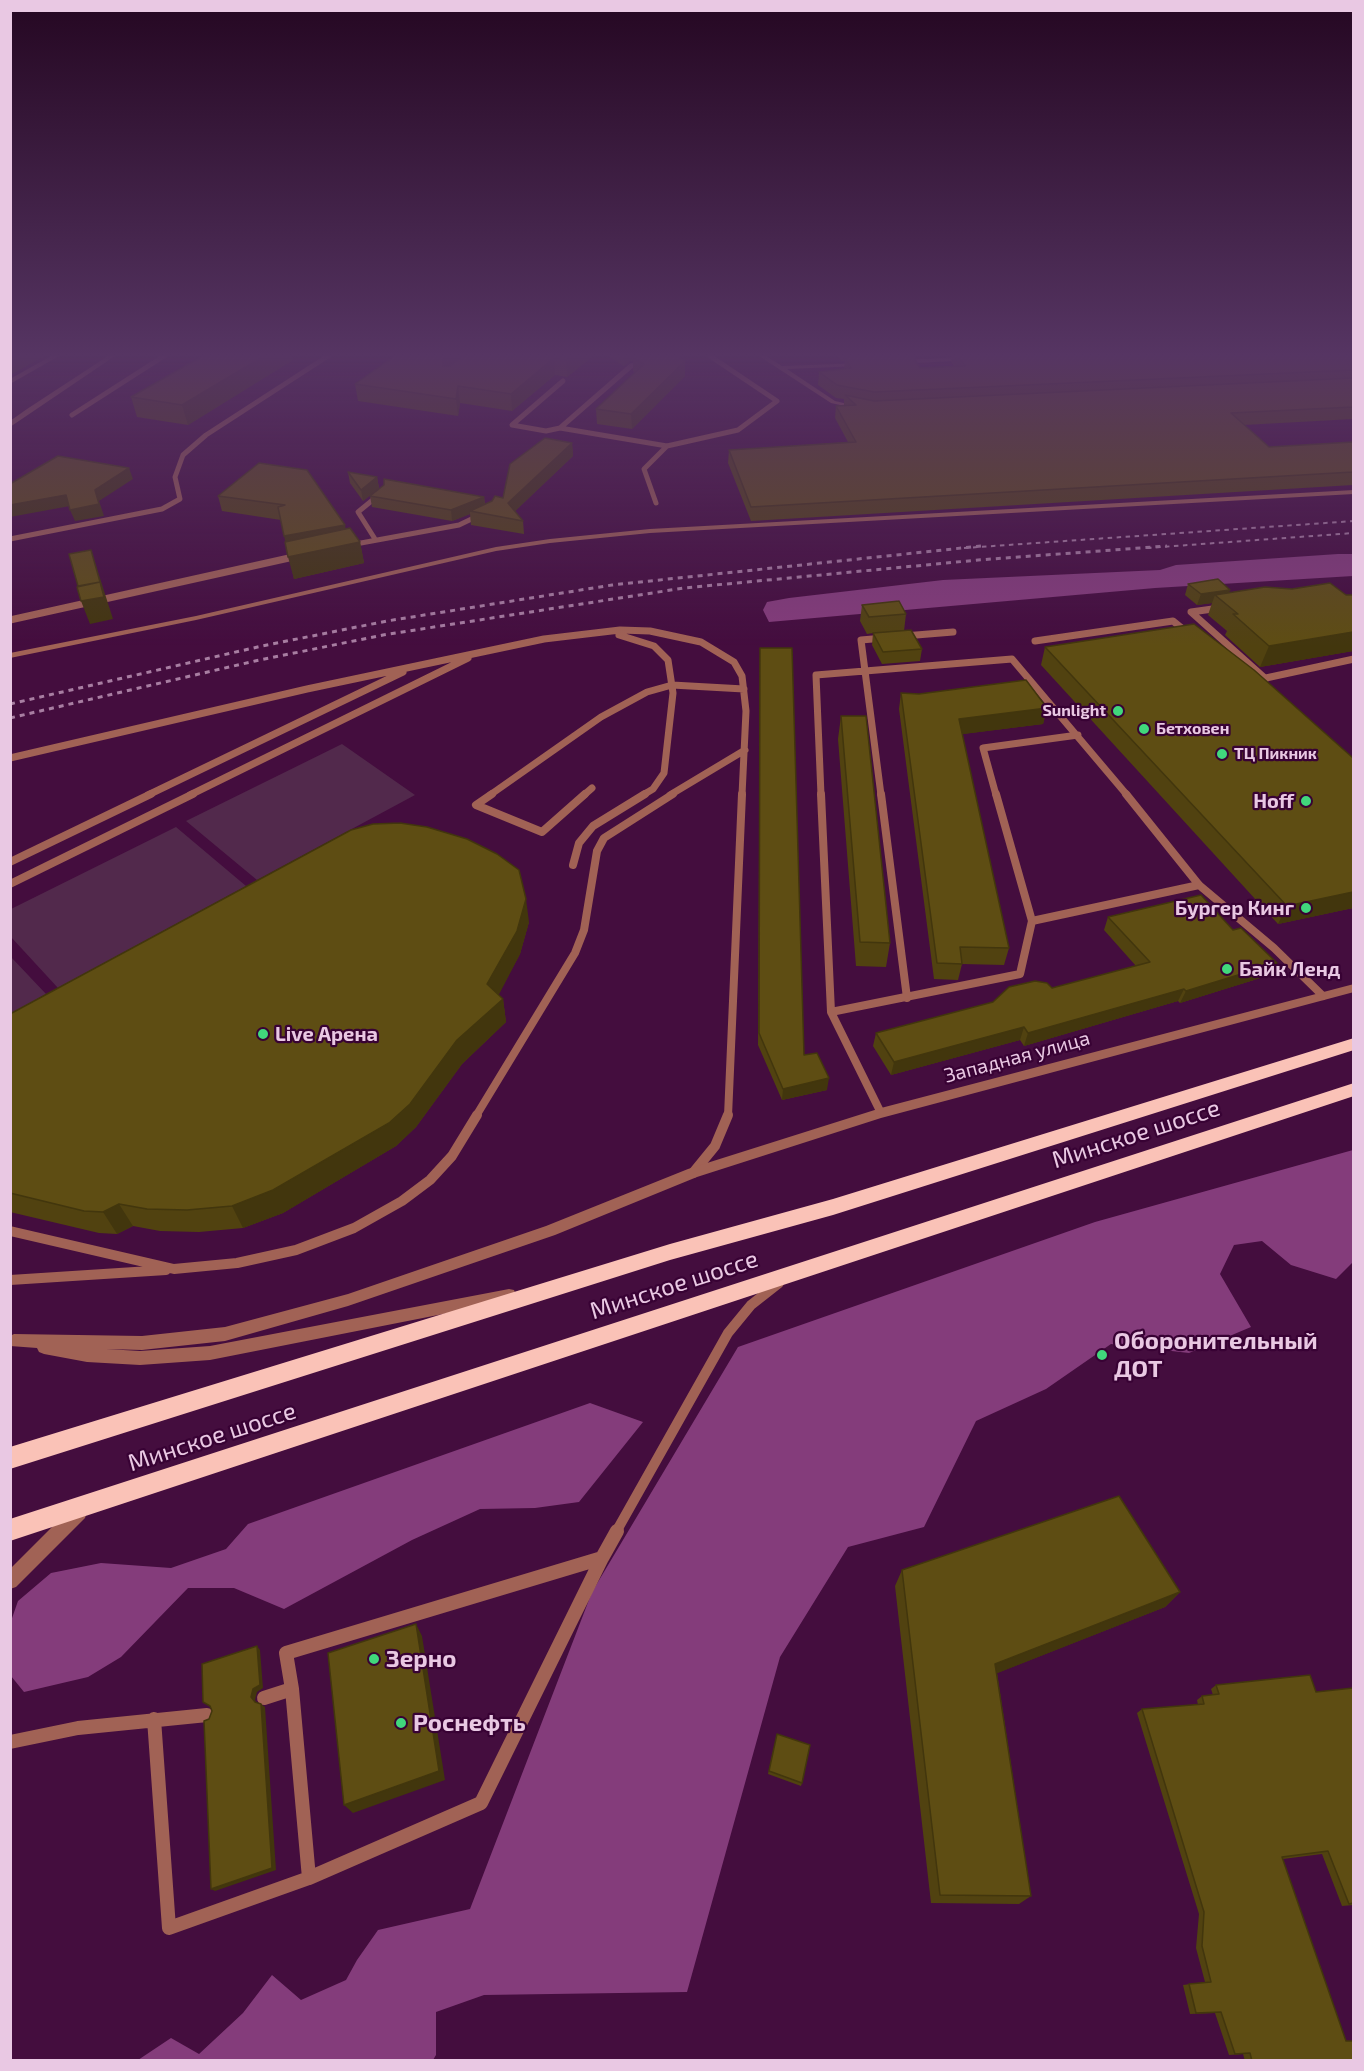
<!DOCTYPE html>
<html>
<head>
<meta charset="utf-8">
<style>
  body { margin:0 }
  #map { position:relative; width:1364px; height:2071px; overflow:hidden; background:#440d3e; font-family:"Exo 2",sans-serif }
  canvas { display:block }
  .frame { position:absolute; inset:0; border:12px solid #e9c8e3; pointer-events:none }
</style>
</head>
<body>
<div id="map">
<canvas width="1364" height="2071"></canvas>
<div class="frame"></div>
</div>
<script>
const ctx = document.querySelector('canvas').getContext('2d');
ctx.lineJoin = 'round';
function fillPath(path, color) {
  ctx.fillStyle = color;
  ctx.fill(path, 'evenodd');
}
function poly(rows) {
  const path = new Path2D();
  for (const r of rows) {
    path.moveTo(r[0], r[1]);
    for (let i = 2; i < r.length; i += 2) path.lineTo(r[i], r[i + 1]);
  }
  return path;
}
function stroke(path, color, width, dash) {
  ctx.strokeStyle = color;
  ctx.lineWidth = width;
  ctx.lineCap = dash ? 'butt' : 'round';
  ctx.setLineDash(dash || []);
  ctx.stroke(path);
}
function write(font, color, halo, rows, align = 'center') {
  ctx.font = font + ' "Exo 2",sans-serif';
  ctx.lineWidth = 4.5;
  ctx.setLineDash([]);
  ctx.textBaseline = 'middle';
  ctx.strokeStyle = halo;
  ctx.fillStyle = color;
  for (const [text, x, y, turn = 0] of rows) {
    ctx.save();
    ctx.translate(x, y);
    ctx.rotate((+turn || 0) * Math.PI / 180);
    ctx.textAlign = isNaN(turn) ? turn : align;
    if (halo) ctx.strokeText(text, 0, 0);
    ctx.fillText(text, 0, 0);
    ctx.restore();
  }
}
fillPath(poly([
  [342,744,415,795,257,880,186,821],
  [176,827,246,886,58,988,11,937,11,909],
  [11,957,46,994,11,1014,10,1014]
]), '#52294c');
fillPath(poly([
  [1338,554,1353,554,1353,576,1155,588,769,622,763,610,767,602,789,598,943,580,1160,570,1176,565],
  [1353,1150,1353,1262,1336,1279,1291,1265,1262,1241,1234,1245,1220,1274,1251,1327,1189,1353,1111,1344,1046,1389,976,1421,924,1527,848,1547,780,1657,687,1992,484,1995,436,2012,436,2055,433,2060,138,2060,171,2038,199,2054,243,2013,272,1975,301,2000,346,1980,357,1960,378,1930,470,1909,592,1592,738,1347,1095,1222],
  [590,1403,643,1422,579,1502,535,1508,480,1509,412,1540,284,1609,234,1588,188,1588,121,1657,88,1677,24,1692,11,1676,11,1621,18,1601,51,1573,101,1563,171,1568,226,1549,248,1524]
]), '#843c7b');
stroke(poly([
  [563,381,512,425,546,431,560,428,631,366,643,363],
  [72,415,164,356],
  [560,428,667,446,738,430,777,401,710,356],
  [656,503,644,469,667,446],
  [10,539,162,509,180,499,175,477,183,455,206,435,328,356],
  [375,539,358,512,380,494],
  [350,545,459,525,482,514]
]), '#a16255', 5);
stroke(poly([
  [1220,608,1191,612,1266,679],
  [10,620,298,556],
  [619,635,654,646,668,660,673,693,664,773,653,789,643,795],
  [904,636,953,632],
  [1035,641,1173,621,1189,634],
  [1252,681,1354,659],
  [10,758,307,689,544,639,620,630,650,631,701,642,734,662,742,676,746,711,742,795],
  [148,795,403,672],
  [190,795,468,658],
  [490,795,601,717,647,692,672,685,744,689],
  [584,795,592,788],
  [670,795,745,750],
  [821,795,816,675,1012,659,1127,795],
  [881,795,861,640,884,638],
  [996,795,983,748,1078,735]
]), '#a16255', 7);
stroke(poly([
  [492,794,476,805,542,832,585,794],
  [821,794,831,1012,881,1113],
  [881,794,907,998],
  [996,794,1032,921,1199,885],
  [1126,794,1199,885,1274,948,1323,996],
  [10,862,151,794],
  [573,865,579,843,593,826,645,794],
  [10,884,193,794],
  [831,1012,1020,974,1032,921],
  [476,1116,575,953,584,930,597,851,604,838,673,794],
  [728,1116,742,794]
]), '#a16255', 8);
stroke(poly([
  [693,1173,715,1146,728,1115],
  [10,1231,174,1269,237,1263,296,1250,354,1228,402,1201,430,1180,452,1156,477,1115],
  [10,1280,166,1270],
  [616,1532,728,1333,751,1305,779,1283]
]), '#a16255', 10);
stroke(poly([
  [602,1558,481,1803,309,1878,292,1689,286,1653,602,1558],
  [602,1558,617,1531],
  [264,1698,292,1689],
  [154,1719,169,1928,309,1878],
  [10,1742,78,1728,207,1715]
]), '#a16255', 14);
fillPath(poly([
  [51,356,59,356,10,384,10,379,51,356],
  [108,356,115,356,10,427,10,421,27,409,108,356],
  [759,356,766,356,782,366,863,363,861,366,787,369,835,401,861,407,858,409,831,403,759,356],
  [966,357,968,360,899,364,896,362,899,360,966,357],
  [1354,490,1354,494,650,533,550,543,496,551,196,620,10,658,10,653,196,616,496,547,550,539,650,529,1354,490],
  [1354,984,1354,992,881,1118,697,1177,555,1235,348,1306,225,1341,142,1350,106,1349,140,1351,210,1346,509,1289,514,1290,516,1295,514,1300,509,1301,210,1360,140,1365,87,1362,44,1354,39,1352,37,1348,10,1346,10,1336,14,1334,142,1336,225,1327,348,1294,546,1226,688,1169,881,1108,1354,984],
  [79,1504,85,1506,87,1512,85,1518,16,1587,10,1589,10,1569,73,1506,79,1504]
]), '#a16255');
fillPath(poly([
  [1354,1038,1354,1050,833,1215,670,1260,10,1469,10,1447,670,1244,833,1199,1354,1038],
  [1354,1083,1354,1096,10,1541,10,1519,1354,1083]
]), '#fac2b7');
stroke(poly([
  [964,548,1354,521],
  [1147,548,1354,533]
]), '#a87ea2', 2, [4.5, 4.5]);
stroke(poly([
  [10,704,262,646,387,621,612,585,981,546],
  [10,718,255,661,383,635,684,588,978,560,1167,546]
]), '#a87ea2', 3, [5, 5]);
fillPath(poly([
  [203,356,292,356,293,360,188,425,137,417,131,397],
  [395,356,593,356,567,377,555,375,512,411,460,403,458,416,358,401,355,384],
  [608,356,676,356,685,361,685,376,632,429,597,424,596,409,635,372,633,371,633,361,630,361,624,366],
  [838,356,913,356,920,368,954,366,951,362,952,356,1353,356,1353,419,1244,425,1269,447,1353,442,1353,485,751,521,728,463,729,450,848,442,835,418,836,406,844,405,844,399,836,398,818,385,819,372,844,369,845,361,841,361],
  [572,443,573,456,515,511,523,521,524,534,471,525,470,514,452,521,372,507,370,496,484,497,485,504,503,498],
  [259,463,346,529,360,542,364,563,294,579,281,520,222,511,218,496],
  [348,472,377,477,379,488,363,501,350,483],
  [1188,584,1230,590,1229,592,1353,595,1353,651,1260,667,1225,635,1227,631,1208,615,1212,603,1197,605,1185,595],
  [862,605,906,614,904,631,922,649,920,661,882,664,872,645,873,633,867,634,860,621],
  [1045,647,1353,908,1278,924,1041,665],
  [760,648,804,1055,827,1090,782,1100,758,1045],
  [901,693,1047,708,1043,724,962,734,1009,948,1004,965,962,964,958,980,934,979,899,709],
  [841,716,890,943,886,967,856,966,838,739],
  [1108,917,1270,975,1180,1003,1178,1001,1024,1046,1020,1040,891,1075,873,1046,876,1033,993,1002,1052,988,1136,966,1104,930],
  [529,922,520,954,498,995,503,999,506,1022,462,1064,416,1127,396,1146,283,1213,243,1228,199,1232,160,1231,133,1226,117,1234,99,1233,10,1212,10,1014],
  [902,1570,1180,1592,1165,1607,997,1673,1031,1896,1019,1904,931,1903,895,1586],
  [1216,1685,1316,1692,1353,1688,1353,1905,1342,1906,1322,1854,1283,1859,1353,2061,1245,2061,1243,2054,1229,2055,1215,2013,1190,2014,1183,1985,1205,1982,1196,1948,1199,1914,1137,1713,1142,1709,1198,1705,1197,1700,1202,1696,1213,1695,1211,1689],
  [777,1734,802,1783,801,1786,768,1774]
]), '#514210');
fillPath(poly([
  [24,356,45,356,10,375,10,363],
  [264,356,292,356,293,360,188,425,182,405],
  [447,356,472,356,445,377,443,360],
  [570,356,593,356,567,377,566,360],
  [624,356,651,356,632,357,633,361,630,361,624,366],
  [554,358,555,375,512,411,511,394],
  [685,361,685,376,632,429,631,414],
  [458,386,460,403,458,416,456,399],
  [572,443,573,456,510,516,508,503],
  [129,468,133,479,99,501,104,516,75,521,70,510,95,490],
  [377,477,379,488,363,501,361,490],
  [66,495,70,506,10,517,10,505],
  [484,497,485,508,470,511,470,514,452,521,451,510],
  [345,525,348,541,288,552,284,536],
  [360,542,364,563,294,579,288,557],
  [91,550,113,619,90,624,81,601],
  [1230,590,1226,601,1215,595,1212,603,1197,605,1201,594],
  [1353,632,1353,651,1260,667,1269,646],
  [1047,708,1043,724,956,735,959,719],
  [1353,892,1353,908,1278,924,1287,906],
  [526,899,529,922,520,954,492,1008,487,984],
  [1277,963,1270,975,1180,1003,1186,991],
  [1184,989,1178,1001,1024,1046,1028,1033],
  [503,999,506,1022,462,1064,416,1127,396,1146,283,1213,243,1228,232,1206,457,1040],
  [1024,1027,1020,1040,891,1075,894,1062],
  [829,1078,827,1090,782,1100,783,1089],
  [119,1204,133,1226,117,1234,103,1212],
  [1180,1592,1165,1607,985,1678,995,1664],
  [416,1624,422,1636,445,1780,353,1813,344,1805],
  [257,1646,260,1650,263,1688,257,1692,255,1700,258,1705,251,1697],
  [261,1704,265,1707,276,1870,215,1891,211,1889]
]), '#42360d');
const building = poly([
  [10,356,24,356,10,363,10,356],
  [203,356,264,356,182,405,131,397,203,356],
  [395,356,447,356,443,360,443,366,450,366,463,356,570,356,566,360,554,358,511,394,458,386,456,399,355,384,395,356],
  [634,356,676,356,685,361,631,414,596,409,644,364,632,357,634,356],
  [845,356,913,356,920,368,965,366,958,356,1353,356,1353,370,874,392,837,385,819,372,851,368,845,356],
  [1353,378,1353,407,1231,413,1269,447,1353,442,1353,472,751,507,729,450,856,442,836,406,856,405,845,395,874,401,1353,378],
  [545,438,572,443,508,503,523,521,470,511,492,501,495,496,503,498,510,464,545,438],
  [58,456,129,468,95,490,99,504,70,510,66,495,10,505,10,484,58,456],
  [259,463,307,470,345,525,284,536,278,507,285,505,218,496,259,463],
  [348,472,377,477,361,490,348,472],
  [384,479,484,497,451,510,370,496,384,485,384,479],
  [350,528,360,542,288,557,285,542,350,528],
  [91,550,100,582,78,586,69,554,91,550],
  [1218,579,1230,590,1201,594,1188,584,1218,579],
  [100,582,104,597,81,601,77,587,100,582],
  [1330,583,1346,595,1353,595,1353,632,1269,646,1233,614,1238,614,1215,595,1265,587,1292,589,1330,583],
  [899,601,906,614,869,617,862,605,899,601],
  [1194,624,1254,670,1353,758,1353,892,1287,906,1045,647,1194,624],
  [911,630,922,649,883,652,873,633,911,630],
  [760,648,792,648,804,1055,817,1053,829,1078,783,1089,759,1033,760,648],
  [1026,680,1047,708,959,719,1009,948,960,947,962,964,937,963,901,693,919,694,1026,680],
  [841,716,866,716,890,943,860,942,841,716],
  [400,823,427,827,467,839,497,854,519,870,526,899,517,931,487,984,503,999,457,1040,410,1104,389,1123,273,1190,232,1206,187,1210,147,1209,119,1204,103,1212,84,1211,10,1193,10,1014,351,830,373,824,400,823],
  [1201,895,1233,930,1241,928,1277,963,1186,991,1184,989,1028,1033,1024,1027,894,1062,876,1033,993,1002,1009,987,1035,981,1047,983,1052,988,1150,962,1108,917,1201,895],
  [1119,1496,1180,1592,995,1664,1031,1896,940,1895,902,1570,1119,1496],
  [416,1624,439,1771,344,1805,328,1653,416,1624],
  [257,1646,260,1685,253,1689,251,1697,255,1702,261,1704,272,1868,211,1889,204,1721,209,1719,212,1711,210,1706,203,1702,202,1664,257,1646],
  [1310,1675,1316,1692,1353,1688,1353,1903,1349,1904,1328,1851,1282,1857,1346,2041,1353,2041,1353,2061,1252,2061,1250,2053,1235,2054,1221,2012,1196,2013,1189,1984,1211,1982,1202,1946,1204,1912,1142,1709,1204,1704,1202,1696,1219,1694,1216,1685,1310,1675],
  [777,1734,810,1745,802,1783,769,1771,777,1734]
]);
fillPath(building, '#5e4d13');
stroke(building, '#42360d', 1.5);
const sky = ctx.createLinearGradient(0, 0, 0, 646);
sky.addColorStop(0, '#250722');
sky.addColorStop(0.55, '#563563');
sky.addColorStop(1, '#56356300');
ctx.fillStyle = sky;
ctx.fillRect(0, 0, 1364, 646);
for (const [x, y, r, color] of [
  [1118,711,6,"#41d77c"],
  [1144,729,6,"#41d77c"],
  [1222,754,6,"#41d77c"],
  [1306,801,6,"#41d77c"],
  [1306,908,6,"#41d77c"],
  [1227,969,6,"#41d77c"],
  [263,1034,6,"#41d77c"],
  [1102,1355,6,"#41d77c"],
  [374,1659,6,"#41d77c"],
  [401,1723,6,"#41d77c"]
]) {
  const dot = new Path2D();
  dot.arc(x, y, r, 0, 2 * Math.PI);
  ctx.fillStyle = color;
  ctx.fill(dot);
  stroke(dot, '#380234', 2);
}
write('bold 16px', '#e9c8e3', '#380234', [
  ["Sunlight",1106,711,"right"],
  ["Бетховен",1156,729],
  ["ТЦ Пикник",1234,754]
], 'left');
write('bold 20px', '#e9c8e3', '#380234', [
  ["Hoff",1294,801],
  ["Бургер Кинг",1294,908],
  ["Байк Ленд",1239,969,"left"],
  ["Live Арена",275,1034,"left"]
], 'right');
write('20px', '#e9c8e3', '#380234', [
  ["Западная улица",1017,1057,-15]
]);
write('24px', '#e9c8e3', '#380234', [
  ["Минское шоссе",1136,1134,-18],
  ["Минское шоссе",674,1285,-18],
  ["Минское шоссе",212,1437,-18]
]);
write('bold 24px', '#e9c8e3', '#380234', [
  ["Оборонительный",1114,1341],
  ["ДОТ",1114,1369],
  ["Зерно",386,1659],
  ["Роснефть",413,1723]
], 'left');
</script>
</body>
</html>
